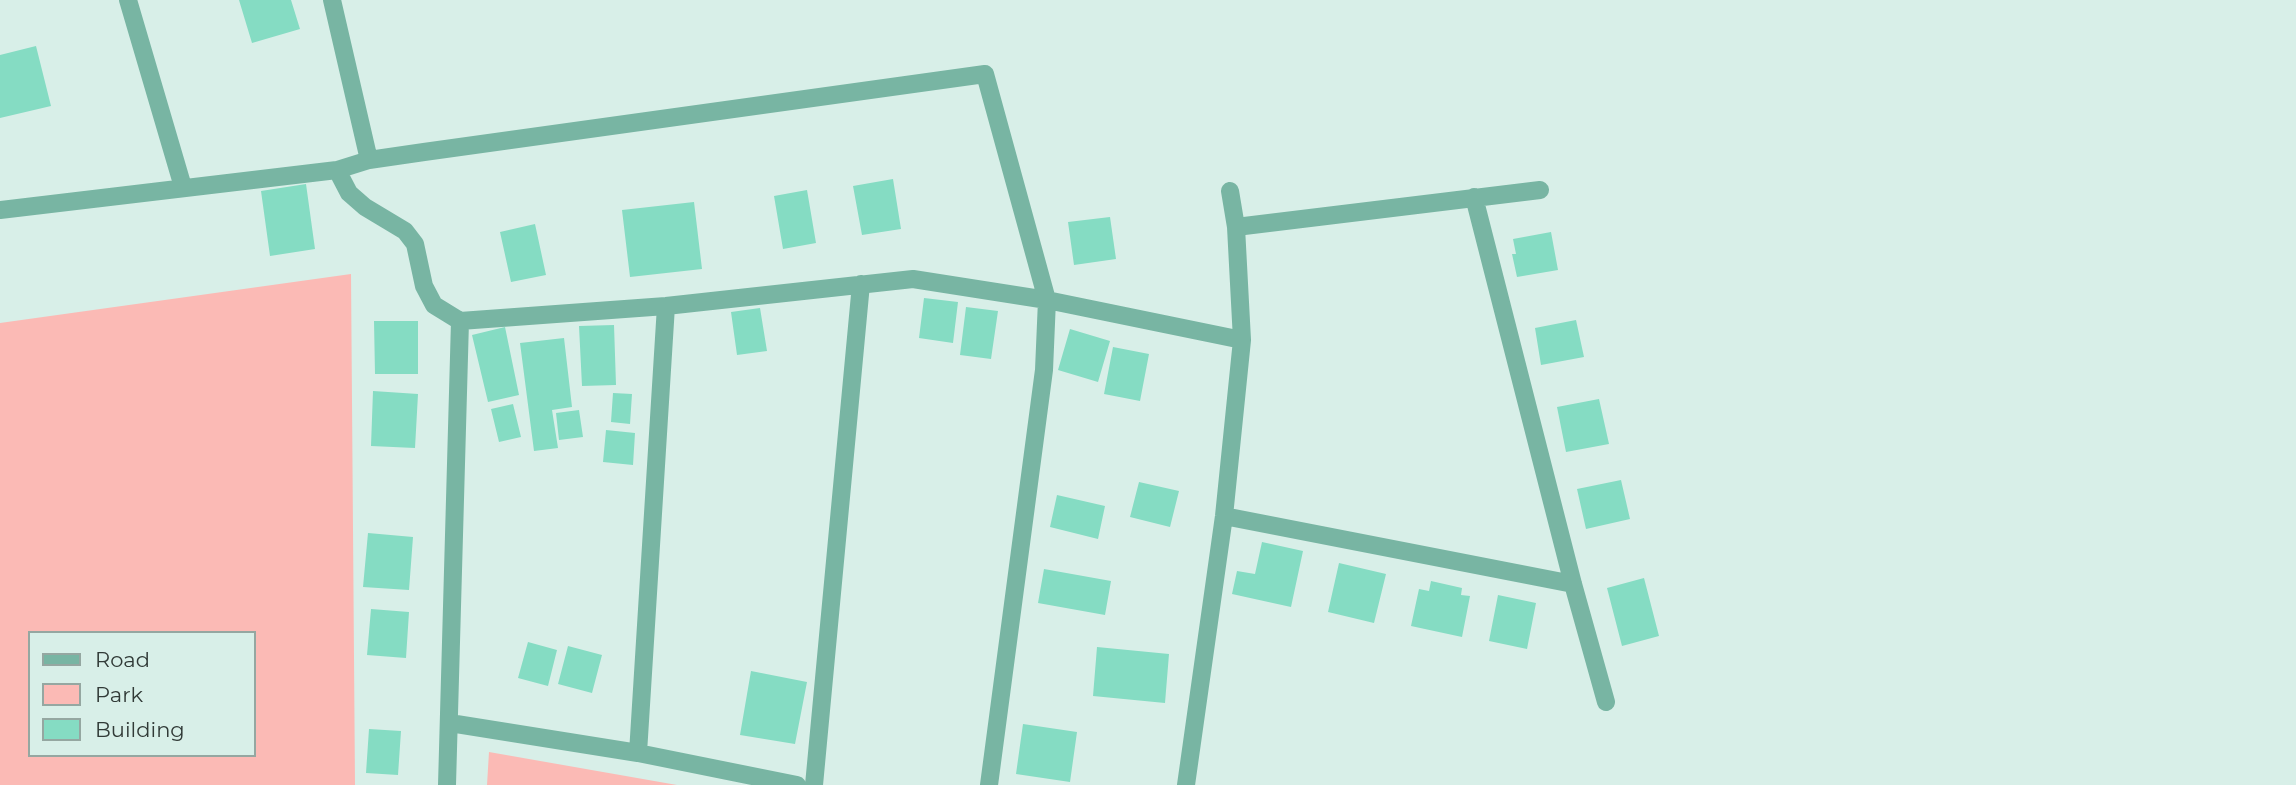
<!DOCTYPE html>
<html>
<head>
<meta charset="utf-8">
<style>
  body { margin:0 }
  #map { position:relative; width:2296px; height:785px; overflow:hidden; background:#d8efe8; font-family:Montserrat,sans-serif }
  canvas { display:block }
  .legend { position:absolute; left:28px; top:631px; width:228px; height:126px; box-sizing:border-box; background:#d8efe8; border:2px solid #95a7a1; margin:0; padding:9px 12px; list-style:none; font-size:21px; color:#313a37 }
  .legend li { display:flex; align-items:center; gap:14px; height:35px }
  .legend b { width:35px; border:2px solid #95a7a1 }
</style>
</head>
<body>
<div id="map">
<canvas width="2296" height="785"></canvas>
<ul class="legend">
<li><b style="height:9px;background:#78b5a3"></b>Road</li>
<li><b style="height:19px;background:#fbbab5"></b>Park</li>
<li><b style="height:19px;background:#85dcc3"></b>Building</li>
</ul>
</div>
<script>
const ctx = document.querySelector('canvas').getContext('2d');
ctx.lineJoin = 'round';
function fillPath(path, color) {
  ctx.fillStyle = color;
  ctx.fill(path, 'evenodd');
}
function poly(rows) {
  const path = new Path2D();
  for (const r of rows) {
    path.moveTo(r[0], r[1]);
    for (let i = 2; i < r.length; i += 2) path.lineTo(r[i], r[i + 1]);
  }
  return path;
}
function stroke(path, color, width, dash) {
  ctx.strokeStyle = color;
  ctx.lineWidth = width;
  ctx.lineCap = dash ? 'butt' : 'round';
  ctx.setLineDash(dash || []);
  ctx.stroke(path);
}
fillPath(poly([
  [351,274,355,785,0,785,0,323],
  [30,633,254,633,254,755,30,755],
  [489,752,677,785,487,785]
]), '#fbbab5');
fillPath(poly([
  [239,0,291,0,300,29,252,43],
  [36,46,51,106,0,118,0,55],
  [893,179,901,229,862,235,853,186],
  [306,184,315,249,270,256,261,191],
  [807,190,816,243,783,249,774,196],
  [694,202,702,269,630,277,622,210],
  [1110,217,1116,259,1074,265,1068,222],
  [535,224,546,275,511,282,500,232],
  [1551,232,1558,270,1517,277,1512,254,1516,254,1513,239],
  [924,298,958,302,953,343,919,338],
  [966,307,998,311,991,359,960,355],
  [760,308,767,351,737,355,731,312],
  [1576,320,1584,357,1541,365,1535,328],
  [374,321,418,321,418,374,375,374],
  [614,325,616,385,582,386,579,326],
  [505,327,519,395,488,402,472,335],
  [1070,329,1110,341,1098,382,1058,370],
  [564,338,572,407,552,410,558,448,534,451,520,343],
  [1113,347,1149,354,1140,401,1104,394],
  [373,391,418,394,415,448,371,446],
  [613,393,632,394,630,424,611,422],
  [1599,399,1609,444,1566,452,1557,407],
  [513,404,521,437,499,442,491,409],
  [579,410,583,437,559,440,556,413],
  [606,430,635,433,633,465,603,462],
  [1621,480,1630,519,1586,529,1577,489],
  [1139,482,1179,491,1170,527,1130,517],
  [1057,495,1105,506,1098,539,1050,527],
  [368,533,413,537,409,590,363,587],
  [1262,542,1303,551,1291,607,1232,594,1237,571,1255,574],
  [1339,563,1386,574,1374,623,1328,612],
  [1044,569,1111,581,1105,615,1038,603],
  [1644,578,1659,636,1622,646,1607,588],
  [1431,581,1462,588,1461,595,1470,596,1462,637,1411,626,1419,589,1429,591],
  [1498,595,1536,603,1527,649,1489,641],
  [371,609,409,612,406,658,367,655],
  [528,642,557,650,548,686,518,678],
  [568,646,602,655,592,693,558,684],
  [1097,647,1169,654,1165,703,1093,696],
  [751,671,807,682,795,744,740,735],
  [1023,724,1077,732,1070,782,1016,774],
  [369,729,401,731,398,775,366,773]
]), '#85dcc3');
stroke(poly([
  [128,0,183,187],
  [332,0,369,160],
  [337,170,349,193,365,207,405,231,415,244,424,286,434,305,460,321,447,785],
  [1474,197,1573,584,1606,702],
  [0,210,337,170,369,160,424,152,985,74,1047,300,1044,370,989,785],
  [1236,227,1540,190],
  [460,321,666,306,913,279,1047,300,1242,340],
  [1224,516,1573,584],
  [450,723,638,753,797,785],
  [638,753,666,306],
  [814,785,861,284],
  [1186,785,1224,516,1242,340,1236,227,1230,191]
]), '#78b5a3', 18);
</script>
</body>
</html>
